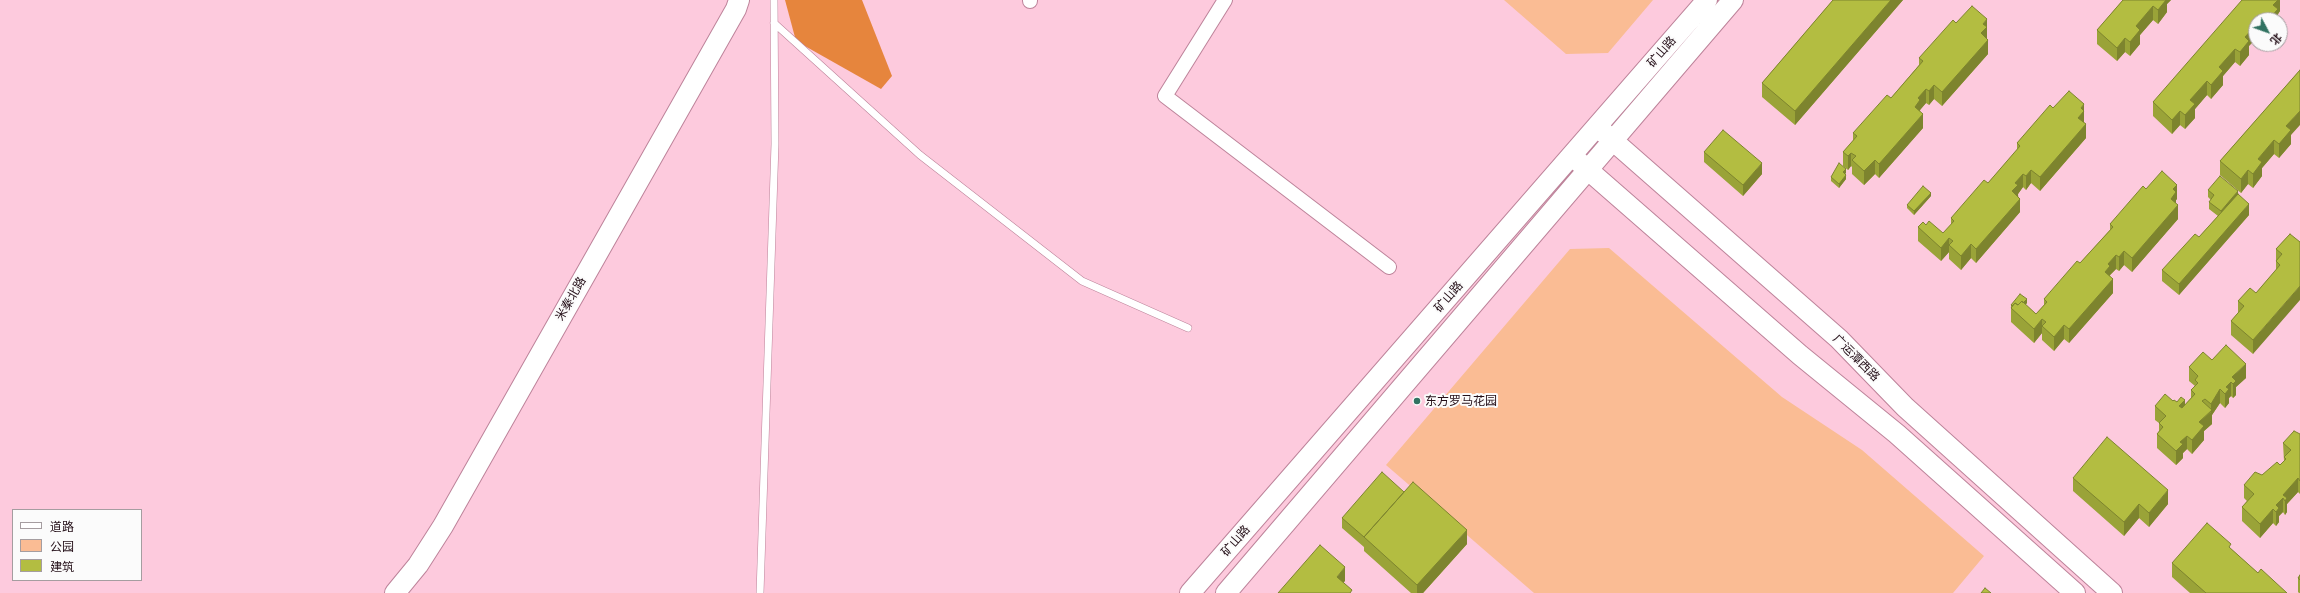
<!DOCTYPE html>
<html>
<head>
<meta charset="utf-8">
<style>
  body { margin:0 }
  #map { position:relative; width:2300px; height:593px; overflow:hidden; background:#fdcadd; font-family:Cabin,"Noto Sans SC",sans-serif }
  canvas { display:block }
  .legend { position:absolute; left:12px; top:509px; width:130px; height:72px; box-sizing:border-box; background:#fbfbfb; border:1px solid #a59da0; margin:0; padding:5px 7px; list-style:none; font-size:12px; color:#240f18 }
  .legend li { display:flex; align-items:center; gap:8px; height:20px }
  .legend b { width:20px; border:1px solid #a59da0 }
  .north { position:absolute; left:2248px; top:12px; width:40px; height:40px; box-sizing:border-box; background:#fbfbfb; border:1px solid #a59da0; border-radius:50%; rotate:131deg; font-size:11px; font-weight:700; line-height:16px; text-align:center; color:#240f18 }
  .north::after { content:''; display:block; margin:auto; width:14px; height:18px; background:#317261; clip-path:polygon(50% 0,100% 100%,50% 72%,0 100%) }
</style>
</head>
<body>
<div id="map">
<canvas width="2300" height="593"></canvas>
<ul class="legend">
<li><b style="height:5px;background:#fff"></b>道路</li>
<li><b style="height:11px;background:#fabc94"></b>公园</li>
<li><b style="height:11px;background:#b3bd41"></b>建筑</li>
</ul>
<div class="north">北</div>
</div>
<script>
const ctx = document.querySelector('canvas').getContext('2d');
ctx.lineJoin = 'round';
function fillPath(path, color) {
  ctx.fillStyle = color;
  ctx.fill(path, 'evenodd');
}
function poly(rows) {
  const path = new Path2D();
  for (const r of rows) {
    path.moveTo(r[0], r[1]);
    for (let i = 2; i < r.length; i += 2) path.lineTo(r[i], r[i + 1]);
  }
  return path;
}
function stroke(path, color, width, dash) {
  ctx.strokeStyle = color;
  ctx.lineWidth = width;
  ctx.lineCap = dash ? 'butt' : 'round';
  ctx.setLineDash(dash || []);
  ctx.stroke(path);
}
function write(font, color, halo, rows, align = 'center') {
  ctx.font = font + ' Cabin,"Noto Sans SC",sans-serif';
  ctx.lineWidth = 4;
  ctx.setLineDash([]);
  ctx.textBaseline = 'middle';
  ctx.strokeStyle = halo;
  ctx.fillStyle = color;
  for (const [text, x, y, turn = 0] of rows) {
    ctx.save();
    ctx.translate(x, y);
    ctx.rotate((+turn || 0) * Math.PI / 180);
    ctx.textAlign = isNaN(turn) ? turn : align;
    if (halo) ctx.strokeText(text, 0, 0);
    ctx.fillText(text, 0, 0);
    ctx.restore();
  }
}
fillPath(poly([
  [1504,0,1653,0,1608,53,1566,54],
  [1609,248,1782,397,1862,450,1984,556,1953,593,1534,593,1386,465,1570,249]
]), '#fabc94');
fillPath(poly([
  [785,0,862,0,892,76,881,89,796,41]
]), '#e6853d');
const lane = poly([
  [774,23,920,155,1082,281,1188,328],
  [760,593,775,144,774,0]
]);
const street = poly([
  [1225,0,1165,96,1389,267],
  [1030,1,1030,0]
]);
const secondary = poly([
  [1602,131,1839,339,1905,407,2112,593],
  [1579,162,1800,355,1897,434,2075,593],
  [395,593,418,565,443,526,736,9,739,0],
  [1190,593,1707,0],
  [1226,593,1733,0]
]);
stroke(lane, '#bd839a', 8);
stroke(street, '#bd839a', 16);
stroke(secondary, '#bd839a', 22);
stroke(lane, '#fff', 7);
stroke(street, '#fff', 14);
stroke(secondary, '#fff', 20);
fillPath(poly([
  [1833,0,1903,0,1795,125,1762,97,1762,83],
  [2123,0,2171,0,2167,4,2167,12,2158,24,2153,20,2140,35,2140,44,2130,56,2125,52,2117,61,2097,44,2097,30],
  [2280,0,2280,11,2278,14,2278,20,2256,20,2249,46,2249,55,2240,66,2235,62,2223,76,2223,85,2211,99,2207,95,2195,109,2195,118,2185,129,2180,125,2172,134,2153,116,2153,102],
  [1956,23,1987,33,1987,38,1988,54,1942,106,1934,99,1929,105,1926,103,1920,110,1923,128,1879,178,1875,174,1864,185,1852,174,1852,167,1851,166,1848,170,1843,166,1843,152,1853,141,1853,133,1891,98,1919,65,1919,58],
  [2300,70,2291,135,2291,144,2279,158,2274,154,2262,168,2262,176,2253,188,2248,184,2241,193,2220,175,2220,161],
  [2053,108,2084,118,2084,123,2086,138,2040,191,2031,183,2026,190,2023,187,2018,194,2020,212,1976,263,1971,258,1961,270,1949,259,1949,252,1941,261,1918,241,1918,227,1926,225,1943,233,1951,225,1951,218,1988,183,2017,150,2017,143],
  [1704,152,1762,174,1743,196,1704,162],
  [1846,173,1845,174,1846,179,1839,188,1831,181,1831,177],
  [2146,189,2177,199,2176,200,2176,204,2178,219,2132,272,2124,265,2119,271,2116,269,2110,275,2113,293,2069,343,2064,339,2054,351,2042,340,2042,333,2034,343,2011,322,2011,305,2027,303,2025,305,2036,314,2044,305,2044,299,2080,263,2110,230,2110,224],
  [2208,190,2238,194,2249,215,2179,295,2162,281,2162,270,2199,237,2218,216,2209,209,2209,202,2211,200,2208,197],
  [1931,196,1914,215,1907,208,1907,205],
  [2290,234,2253,354,2231,335,2231,321,2238,313,2238,301,2256,293,2276,270,2276,249],
  [2212,360,2246,378,2236,387,2236,395,2233,398,2231,396,2229,398,2229,403,2225,408,2220,403,2212,415,2212,424,2204,431,2204,440,2192,454,2187,449,2183,453,2183,458,2176,465,2157,448,2157,434,2159,431,2159,423,2155,420,2155,406,2173,401,2177,402,2185,405,2191,398,2191,390,2195,386,2189,381,2189,367],
  [2300,434,2300,494,2298,492,2287,504,2287,512,2285,515,2283,512,2279,516,2279,522,2276,526,2273,523,2260,538,2242,521,2242,507,2247,501,2244,498,2244,485,2280,465,2284,461,2283,443],
  [2073,478,2168,504,2149,527,2139,518,2124,536,2073,491],
  [1404,492,1467,544,1423,593,1411,593,1364,551,1364,547,1342,528,1342,518],
  [2231,549,2258,573,2287,593,2190,593,2172,577,2172,563],
  [2300,575,2300,593,2299,593,2298,592,2298,578]
]), '#9aa338');
fillPath(poly([
  [1891,0,1903,0,1795,125,1795,111],
  [2163,0,2171,0,2167,4,2167,12,2158,24,2158,10],
  [2278,0,2280,0,2280,11,2278,14,2278,20,2268,20,2273,5],
  [2153,6,2153,20,2140,35,2140,44,2130,56,2130,42,2136,26],
  [1987,19,1987,40,1981,33,1983,24],
  [2256,25,2256,39,2249,46,2249,55,2240,66,2240,52,2245,37],
  [2125,38,2125,52,2117,61,2117,48],
  [1988,40,1988,54,1942,106,1942,92],
  [2235,49,2235,62,2223,76,2223,85,2211,99,2211,85,2219,67],
  [2207,81,2207,95,2195,109,2195,118,2185,129,2185,115,2190,100],
  [1934,85,1934,99,1929,105,1929,91],
  [1926,89,1926,103,1920,110,1920,114,1915,107,1918,98],
  [2084,104,2084,125,2078,118,2081,108],
  [2180,111,2180,125,2172,134,2172,120],
  [2300,111,2300,125,2291,135,2291,144,2279,158,2279,144,2286,126],
  [1923,114,1923,128,1879,178,1879,164],
  [2086,124,2086,138,2040,191,2040,177],
  [2274,140,2274,154,2262,168,2262,176,2253,188,2253,174,2258,159],
  [1851,153,1851,166,1848,170,1848,156],
  [1875,160,1875,174,1864,185,1864,171],
  [1762,163,1762,174,1743,196,1743,185],
  [1846,169,1846,173,1843,176,1843,172],
  [2031,170,2031,183,2026,190,2026,176],
  [2248,170,2248,184,2241,193,2241,179],
  [2023,174,2023,187,2018,194,2018,199,2012,191,2015,183],
  [1846,175,1846,179,1839,188,1839,184],
  [2177,185,2177,199,2176,200,2176,206,2171,199,2173,189],
  [2238,191,2238,199,2221,219,2221,211],
  [1931,193,1931,196,1914,215,1914,211],
  [2020,199,2020,212,1976,263,1976,249],
  [2249,204,2249,215,2179,295,2179,284],
  [2178,205,2178,219,2132,272,2132,258],
  [1949,238,1949,252,1941,261,1941,248],
  [1971,244,1971,258,1961,270,1961,256],
  [2124,251,2124,265,2119,271,2119,257],
  [2116,255,2116,269,2110,275,2110,280,2105,272,2108,264],
  [2113,279,2113,293,2069,343,2069,329],
  [2300,286,2300,300,2253,354,2253,340],
  [2027,299,2027,303,2017,314,2017,310],
  [2042,319,2042,333,2034,343,2034,329],
  [2064,325,2064,339,2054,351,2054,337],
  [2246,364,2246,378,2236,387,2236,395,2233,398,2233,384,2232,377],
  [2231,382,2231,396,2229,398,2229,403,2225,408,2225,394,2226,387],
  [2220,389,2220,403,2212,415,2212,424,2204,431,2204,440,2192,454,2192,440,2199,422,2211,412,2211,404],
  [2185,400,2185,414,2179,406],
  [2187,436,2187,449,2183,453,2183,458,2176,465,2176,451,2180,442],
  [2298,478,2298,492,2287,504,2287,512,2285,515,2285,501,2283,495],
  [2168,490,2168,504,2149,527,2149,513],
  [2283,498,2283,512,2279,516,2279,522,2276,526,2276,505],
  [2139,504,2139,518,2124,536,2124,522],
  [2273,509,2273,523,2260,538,2260,524],
  [1467,530,1467,544,1423,593,1417,593,1417,585],
  [1345,567,1345,581,1337,591,1337,577]
]), '#7d842e');
const building = poly([
  [1833,0,1891,0,1795,111,1762,83,1833,0],
  [2123,0,2166,0,2158,10,2153,6,2136,26,2140,30,2130,42,2125,38,2117,48,2097,30,2123,0],
  [2242,0,2278,0,2273,5,2278,9,2268,20,2263,20,2261,19,2260,20,2256,20,2256,25,2245,37,2249,41,2240,52,2235,49,2219,67,2223,71,2211,85,2207,81,2190,100,2195,104,2185,115,2180,111,2172,120,2153,102,2242,0],
  [1972,6,1987,19,1983,24,1987,27,1981,33,1988,40,1942,92,1934,85,1929,91,1926,89,1918,98,1920,100,1915,107,1923,114,1879,164,1875,160,1864,171,1852,160,1856,156,1851,153,1848,156,1843,152,1857,136,1853,133,1887,95,1891,98,1923,61,1919,58,1953,20,1956,23,1972,6],
  [2300,70,2300,111,2286,126,2291,130,2279,144,2274,140,2258,159,2262,162,2253,174,2248,170,2241,179,2220,161,2300,70],
  [2069,91,2084,104,2081,108,2084,111,2078,118,2086,124,2040,177,2031,170,2026,176,2023,174,2015,183,2018,185,2012,191,2020,199,1976,249,1971,244,1961,256,1949,245,1953,241,1949,238,1941,248,1918,227,1923,222,1926,225,1929,221,1943,233,1954,221,1951,218,1984,180,1988,183,2020,146,2017,143,2050,105,2053,108,2069,91],
  [1723,130,1762,163,1743,185,1704,152,1723,130],
  [1839,163,1846,169,1843,172,1846,175,1839,184,1831,177,1839,163],
  [2162,171,2177,185,2173,189,2176,192,2171,199,2178,205,2132,258,2124,251,2119,257,2116,255,2108,264,2110,266,2105,272,2113,279,2069,329,2064,325,2054,337,2042,326,2046,322,2042,319,2034,329,2011,308,2015,303,2018,305,2022,301,2036,314,2047,302,2044,299,2077,261,2080,263,2113,227,2110,224,2143,186,2146,189,2162,171],
  [2220,176,2238,191,2221,211,2209,202,2214,195,2208,190,2220,176],
  [1923,186,1931,193,1914,211,1907,205,1923,186],
  [2238,194,2249,204,2179,284,2162,270,2195,234,2199,237,2238,194],
  [2290,234,2300,242,2300,286,2253,340,2231,321,2244,306,2238,301,2250,288,2256,293,2280,265,2276,261,2282,254,2276,249,2290,234],
  [2020,294,2027,299,2023,303,2022,301,2018,305,2015,303,2012,306,2011,305,2020,294],
  [2226,345,2246,364,2232,377,2236,381,2233,384,2231,382,2226,387,2229,389,2225,394,2220,389,2211,404,2205,399,2202,401,2212,410,2199,422,2204,426,2192,440,2187,436,2180,442,2183,444,2176,451,2157,434,2163,427,2159,423,2166,416,2155,406,2165,394,2173,401,2174,400,2177,402,2181,397,2185,400,2179,406,2182,408,2195,394,2191,390,2198,383,2195,380,2198,376,2189,367,2203,352,2212,360,2226,345],
  [2294,431,2300,434,2300,481,2298,478,2283,495,2287,498,2285,501,2283,498,2276,505,2279,508,2276,512,2273,509,2260,524,2242,507,2254,494,2244,485,2255,472,2262,475,2277,462,2280,465,2286,459,2284,457,2291,450,2283,443,2294,431],
  [2107,437,2168,490,2149,513,2139,504,2124,522,2073,478,2107,437],
  [1382,472,1404,492,1364,537,1342,518,1382,472],
  [1413,482,1467,530,1417,585,1364,537,1413,482],
  [2207,523,2231,544,2229,547,2258,573,2261,569,2287,593,2206,593,2172,563,2207,523],
  [1320,545,1345,567,1337,577,1352,590,1350,593,1278,593,1320,545],
  [2300,575,2300,580,2298,578,2300,575],
  [1985,588,1991,593,1981,593,1985,588]
]);
fillPath(building, '#b3bd41');
stroke(building, '#7d842e', 1);
for (const [x, y, r, color] of [
  [1417,401,4,"#317261"]
]) {
  const dot = new Path2D();
  dot.arc(x, y, r, 0, 2 * Math.PI);
  ctx.fillStyle = color;
  ctx.fill(dot);
  stroke(dot, '#fbfbfb', 1.5);
}
write('12px', '#240f18', '#fbfbfb', [
  ["矿山路",1662,52,-49],
  ["矿山路",1449,297,-49],
  ["米秦北路",571,299,-60],
  ["广运潭西路",1856,358,45],
  ["矿山路",1236,541,-49]
]);
write('12px', '#240f18', '#fbfbfb', [
  ["东方罗马花园",1425,401]
], 'left');
</script>
</body>
</html>
